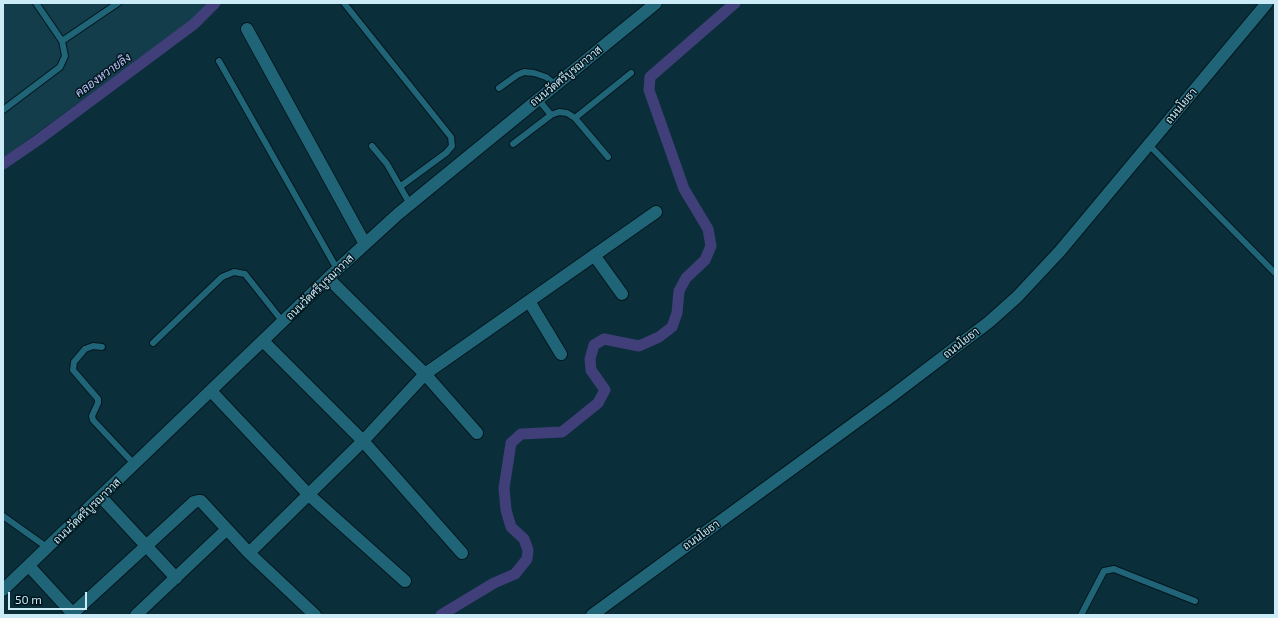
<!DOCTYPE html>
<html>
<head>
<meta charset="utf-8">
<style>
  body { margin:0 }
  #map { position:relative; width:1278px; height:618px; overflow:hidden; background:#0b2f3a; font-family:"Exo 2",sans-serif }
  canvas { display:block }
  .frame { position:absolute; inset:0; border:4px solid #cbebf6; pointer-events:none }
  .scale { position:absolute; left:8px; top:592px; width:79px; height:18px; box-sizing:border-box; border:2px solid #cbebf6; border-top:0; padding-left:5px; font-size:12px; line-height:14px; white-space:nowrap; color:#cbebf6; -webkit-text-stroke:3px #00161e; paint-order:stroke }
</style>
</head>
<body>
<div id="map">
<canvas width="1278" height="618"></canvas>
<div class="frame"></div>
<div class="scale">50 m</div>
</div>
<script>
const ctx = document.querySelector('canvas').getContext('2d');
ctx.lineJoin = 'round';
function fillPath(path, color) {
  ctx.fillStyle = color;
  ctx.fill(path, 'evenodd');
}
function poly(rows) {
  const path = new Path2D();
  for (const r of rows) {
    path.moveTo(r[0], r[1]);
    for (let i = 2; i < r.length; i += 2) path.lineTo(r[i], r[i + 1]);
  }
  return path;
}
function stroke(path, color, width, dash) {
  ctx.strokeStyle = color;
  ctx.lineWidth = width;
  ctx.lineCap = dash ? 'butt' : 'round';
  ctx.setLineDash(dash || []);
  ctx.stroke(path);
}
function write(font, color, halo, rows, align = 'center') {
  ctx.font = font + ' "Exo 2",Sarabun,sans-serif';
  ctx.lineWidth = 3;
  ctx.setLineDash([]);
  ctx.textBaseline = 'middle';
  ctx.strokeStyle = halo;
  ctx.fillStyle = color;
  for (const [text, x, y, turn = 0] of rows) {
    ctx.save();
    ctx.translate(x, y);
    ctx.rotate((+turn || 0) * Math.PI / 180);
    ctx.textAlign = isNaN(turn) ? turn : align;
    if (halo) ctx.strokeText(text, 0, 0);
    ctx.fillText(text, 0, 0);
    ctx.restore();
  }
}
fillPath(poly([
  [3,3,214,3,3,158]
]), '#133d4a');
stroke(poly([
  [3,164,38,140,194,24,215,3],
  [441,615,494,583,515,574,527,559,528,550,524,539,511,527,506,510,504,488,511,443,521,434,562,432,598,403,605,390,591,370,590,359,594,345,604,339,639,346,659,337,672,327,677,313,679,291,686,278,705,260,711,246,708,229,684,189,649,90,650,77,735,3]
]), '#403f79', 11);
const lane = poly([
  [36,3,62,41,118,3],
  [344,3,451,137,452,146,446,153,401,186],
  [219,61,337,269],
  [499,88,517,75,524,72,534,73,546,77,556,85],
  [538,99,551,115,559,112,567,113,575,118,608,157],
  [3,110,60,67,65,56,62,41],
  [575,118,631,73],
  [513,144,551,115],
  [1149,145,1275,273],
  [372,146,387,164,410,204],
  [153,343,222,277,234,272,245,274,283,322],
  [102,347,93,346,85,349,74,362,73,370,98,399,98,403,92,416,93,420,135,465],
  [3,516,48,548],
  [1081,615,1104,571,1114,569,1195,601]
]);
const street = poly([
  [247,29,365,244],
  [594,255,622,294],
  [328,278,425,374,477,433],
  [529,301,561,354],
  [263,341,363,441,462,553],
  [211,391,309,495,405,581],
  [101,497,176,578],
  [249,553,363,441,425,374,656,212],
  [29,566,74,615],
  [3,590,328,278,398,214,656,3],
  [71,615,194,502,198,501,201,501,249,553,315,615],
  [136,615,226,530],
  [592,615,893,395,989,322,1017,297,1060,251,1267,3]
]);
stroke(lane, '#03161c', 8);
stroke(street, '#03161c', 14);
stroke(lane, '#206478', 6);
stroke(street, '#206478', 12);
write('11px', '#cbebf6', '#00161e', [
  ["ถนนวัดศรีบูรณาวาส",566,76,-39],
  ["ถนนโยธา",1181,106,-50],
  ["ถนนวัดศรีบูรณาวาส",320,287,-44],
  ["ถนนโยธา",961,343,-38],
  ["ถนนวัดศรีบูรณาวาส",87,511,-44],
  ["ถนนโยธา",701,535,-36]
]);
write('italic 12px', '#bec1f7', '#00161e', [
  ["คลองหวายลิง",103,75,-36]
]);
</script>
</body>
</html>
